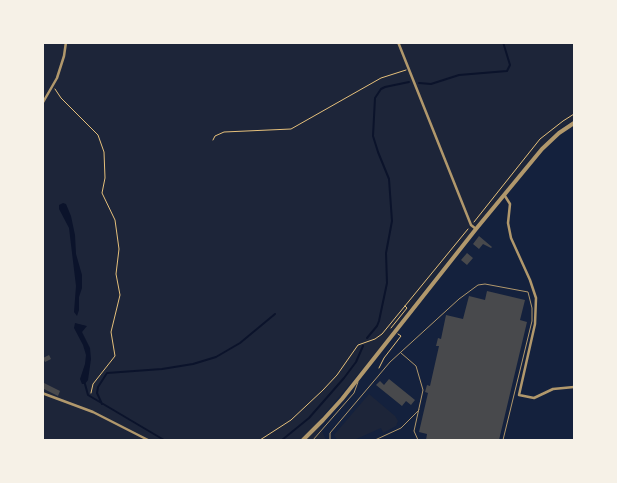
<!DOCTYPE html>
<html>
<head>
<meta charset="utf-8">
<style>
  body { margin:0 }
  #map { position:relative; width:617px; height:483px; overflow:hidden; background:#14213d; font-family:"Nunito Sans",sans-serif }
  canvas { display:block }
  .frame { position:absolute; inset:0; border:44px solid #f6f1e7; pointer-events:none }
</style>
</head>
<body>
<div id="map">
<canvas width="617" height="483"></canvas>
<div class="frame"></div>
</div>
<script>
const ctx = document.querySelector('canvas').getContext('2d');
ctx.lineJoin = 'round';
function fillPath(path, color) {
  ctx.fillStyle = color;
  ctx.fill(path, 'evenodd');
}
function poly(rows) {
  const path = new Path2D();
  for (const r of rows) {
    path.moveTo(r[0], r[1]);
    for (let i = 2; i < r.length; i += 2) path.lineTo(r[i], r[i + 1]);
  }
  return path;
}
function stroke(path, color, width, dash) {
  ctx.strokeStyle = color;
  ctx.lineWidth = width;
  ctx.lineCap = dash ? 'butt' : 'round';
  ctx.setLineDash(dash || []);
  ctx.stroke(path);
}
fillPath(poly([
  [42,43,574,43,574,120,558,130,540,148,426,288,370,360,318,422,326,440,43,440],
  [369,394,395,416,398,421,396,426,383,433,381,428,354,440,337,440,334,435]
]), '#1d2539');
fillPath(poly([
  [63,203,66,204,71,216,75,235,76,254,82,275,82,288,79,297,79,310,77,316,74,312,76,286,69,228,59,209,59,205],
  [75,323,87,326,82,332,90,348,91,359,88,380,85,384,82,384,80,379,85,364,86,355,83,345,74,328]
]), '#0b132b');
stroke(poly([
  [419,83,431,84,459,75,507,71,510,65,503,42],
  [367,338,377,326,379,321,387,283,386,253,392,221,389,179,378,152,373,136,375,98,381,89,385,87,409,82],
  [85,384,88,395,164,440],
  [102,404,97,393,98,387,107,373,162,369,193,364,216,357,240,343,275,314],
  [282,440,309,418,344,378,356,362,363,346]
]), '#0b132b', 2);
fillPath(poly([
  [479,236,492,247,491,248,483,244,479,249,473,244],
  [467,253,473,258,467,265,461,260],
  [487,291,525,300,520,320,527,322,499,440,426,440,427,434,419,432,428,393,425,392,427,385,430,386,439,346,436,346,438,338,441,339,446,315,463,319,469,296,485,300],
  [49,355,51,359,45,362,43,358],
  [389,379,415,400,411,405,406,401,402,406,376,385,380,381,384,385],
  [42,382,60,391,58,396,42,388]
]), '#48494c');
stroke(poly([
  [55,89,61,98,98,135,104,152,105,178,102,193,115,220,119,249,116,274,120,295,111,332,115,356,93,384,91,393],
  [213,140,215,136,224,132,291,129,381,78,406,70],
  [474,222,540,139,563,121,574,114],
  [391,328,407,308,405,306],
  [379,368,384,358,401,336,398,334],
  [260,440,291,420,323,390,337,375,358,345,375,339,382,334,468,229]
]), '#e5c07b', 1);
stroke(poly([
  [401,353,416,366,423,390,414,431,418,440],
  [313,440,354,393,358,382],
  [330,440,330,433,390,362,459,299,478,285,485,284,528,292,532,308,532,321,503,440],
  [375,440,401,428,419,410]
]), '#b1986c', 1);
stroke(poly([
  [398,42,471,225,476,229],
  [42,104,57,78,64,56,66,42],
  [505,196,510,204,508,223,511,238,530,280,536,298,535,324,519,395,534,398,553,389,574,387],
  [42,393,93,412,148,440]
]), '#b1986c', 2.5);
stroke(poly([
  [303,440,323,420,342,399,476,229,542,149,559,133,574,123]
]), '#b1986c', 4);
</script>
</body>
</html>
